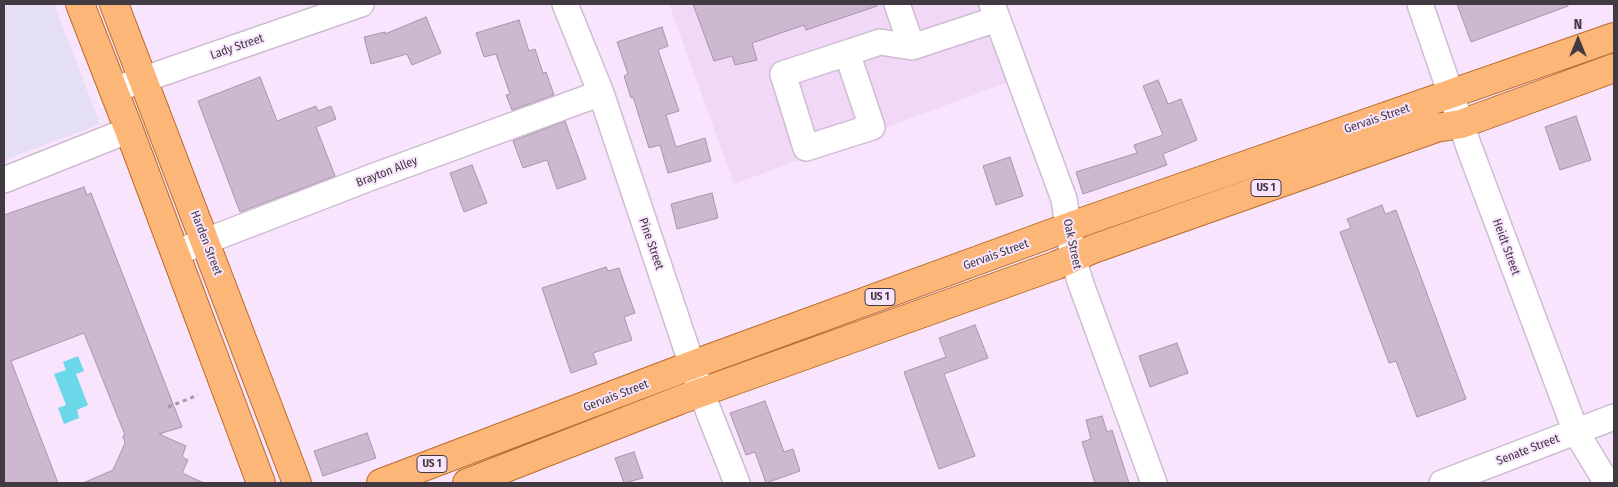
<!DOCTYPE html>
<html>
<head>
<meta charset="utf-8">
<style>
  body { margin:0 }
  #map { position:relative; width:1618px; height:487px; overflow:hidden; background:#f8e4fc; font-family:"Fira Sans Condensed",sans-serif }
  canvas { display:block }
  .frame { position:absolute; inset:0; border:5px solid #423a43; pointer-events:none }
  .north { position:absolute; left:1553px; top:15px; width:50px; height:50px; -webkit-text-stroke:4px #f8e4fc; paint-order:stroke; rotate:0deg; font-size:14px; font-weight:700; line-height:20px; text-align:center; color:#423a43 }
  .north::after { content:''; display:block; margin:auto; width:18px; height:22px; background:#423a43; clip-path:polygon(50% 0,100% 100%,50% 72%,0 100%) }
</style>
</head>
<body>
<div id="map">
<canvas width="1618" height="487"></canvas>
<div class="frame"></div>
<div class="north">N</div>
</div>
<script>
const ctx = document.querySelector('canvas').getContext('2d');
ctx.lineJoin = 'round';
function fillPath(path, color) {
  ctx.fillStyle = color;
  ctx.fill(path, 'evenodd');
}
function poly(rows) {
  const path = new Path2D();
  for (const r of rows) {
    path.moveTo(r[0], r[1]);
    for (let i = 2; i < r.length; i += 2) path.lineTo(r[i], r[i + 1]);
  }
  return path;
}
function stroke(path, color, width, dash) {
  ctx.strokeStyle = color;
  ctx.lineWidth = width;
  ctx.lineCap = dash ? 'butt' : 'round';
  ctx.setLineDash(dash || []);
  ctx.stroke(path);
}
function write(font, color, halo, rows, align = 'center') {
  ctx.font = font + ' "Fira Sans Condensed",sans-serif';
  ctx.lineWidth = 4;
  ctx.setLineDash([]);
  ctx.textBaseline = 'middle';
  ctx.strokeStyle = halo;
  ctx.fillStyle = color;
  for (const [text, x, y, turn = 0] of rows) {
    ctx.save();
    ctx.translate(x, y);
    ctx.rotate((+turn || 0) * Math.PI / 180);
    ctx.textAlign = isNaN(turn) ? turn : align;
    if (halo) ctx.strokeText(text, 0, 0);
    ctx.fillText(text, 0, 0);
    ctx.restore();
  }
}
fillPath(poly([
  [4,4,54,4,100,124,4,160]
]), '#e4dff4');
fillPath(poly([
  [669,4,992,4,1019,78,734,184]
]), '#f0d8f6');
fillPath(poly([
  [78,356,84,371,76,374,88,405,77,410,79,418,64,424,58,408,66,405,54,374,66,370,63,362]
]), '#6bd8e9');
const building = poly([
  [693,4,876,4,877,6,806,30,804,25,752,43,757,60,735,65,732,56,714,61,693,4],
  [1457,4,1568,4,1568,6,1471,42,1457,4],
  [426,17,441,53,412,65,407,54,371,64,364,37,385,32,385,34,426,17],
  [519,20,529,51,535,49,543,73,546,72,554,95,512,110,506,95,510,94,496,54,484,57,476,33,519,20],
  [662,27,668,46,658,50,679,111,666,115,676,147,705,138,711,161,668,173,660,145,649,148,633,97,631,98,624,76,628,74,617,42,662,27],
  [260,77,277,121,316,106,318,111,331,106,336,119,316,127,335,176,240,212,198,101,260,77],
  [1158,80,1168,104,1181,99,1197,140,1163,154,1167,165,1083,194,1076,172,1137,153,1134,145,1163,135,1143,86,1158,80],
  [1576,116,1591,160,1560,170,1545,127,1576,116],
  [565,121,586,179,557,189,547,160,523,168,513,141,565,121],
  [1010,157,1023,196,996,205,983,166,1010,157],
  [472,165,487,203,464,212,450,173,472,165],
  [84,187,87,195,91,193,182,427,159,434,186,446,182,457,188,460,182,473,204,483,83,483,113,470,125,443,123,436,125,435,84,333,11,361,58,483,4,483,4,215,84,187],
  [712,193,718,218,677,229,671,204,712,193],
  [1382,205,1385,214,1396,210,1466,399,1417,417,1396,361,1389,363,1340,232,1351,228,1347,219,1382,205],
  [606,267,608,271,619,268,635,313,624,317,632,340,593,353,597,364,571,373,542,288,606,267],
  [975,325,988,358,944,374,975,456,939,469,904,372,946,357,939,338,975,325],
  [1177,343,1188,373,1150,387,1139,356,1177,343],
  [765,401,784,452,793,449,800,471,766,483,755,452,746,455,730,413,765,401],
  [1102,416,1107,432,1112,430,1129,483,1095,483,1082,442,1091,439,1086,420,1102,416],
  [367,433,376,458,323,476,314,451,367,433],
  [634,452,643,478,624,483,615,458,634,452]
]);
fillPath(building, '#ccb8cf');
stroke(building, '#a795ab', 1);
const minor = poly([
  [565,4,601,93,701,392,737,483],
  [897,4,912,47],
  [992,4,1064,199,1073,258,1081,284,1154,483],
  [1420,4,1469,147,1576,432,1607,483],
  [847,53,872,127,806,148,783,74,847,53,880,42,912,47,997,19],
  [113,90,361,4],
  [4,180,129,130],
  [175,253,372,177,601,93],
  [1442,483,1614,417]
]);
const major = poly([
  [80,4,129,130,261,483],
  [114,4,297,483],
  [381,483,708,359,1088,220,1614,37],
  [467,483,680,400,1057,265,1093,249,1436,128,1461,124,1614,68]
]);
stroke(minor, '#cfbcd3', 28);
stroke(major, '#ba6b2a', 30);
stroke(poly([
  [168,407,198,395]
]), '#a596a8', 3, [4, 4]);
stroke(minor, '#fff', 25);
stroke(major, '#fcb677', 28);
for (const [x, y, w] of [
  [1266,188,30],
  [880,297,30],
  [432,464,30]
]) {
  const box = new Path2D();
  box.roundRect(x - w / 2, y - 8.5, w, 17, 4);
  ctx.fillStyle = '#f8e4fc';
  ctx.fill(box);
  stroke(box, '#423a43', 1);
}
write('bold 11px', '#423a43', null, [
  ["US 1",1266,188],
  ["US 1",880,297],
  ["US 1",432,464]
]);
write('12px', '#423a43', '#f8e4fc', [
  ["Lady Street",237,47,-19],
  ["Gervais Street",1377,119,-19],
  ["Brayton Alley",387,172,-21],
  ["Harden Street",206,243,69],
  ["Pine Street",651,244,71],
  ["Oak Street",1072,244,78],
  ["Heidt Street",1506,247,70],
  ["Gervais Street",996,255,-20],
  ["Gervais Street",616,396,-21],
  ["Senate Street",1528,450,-21]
]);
</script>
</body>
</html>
